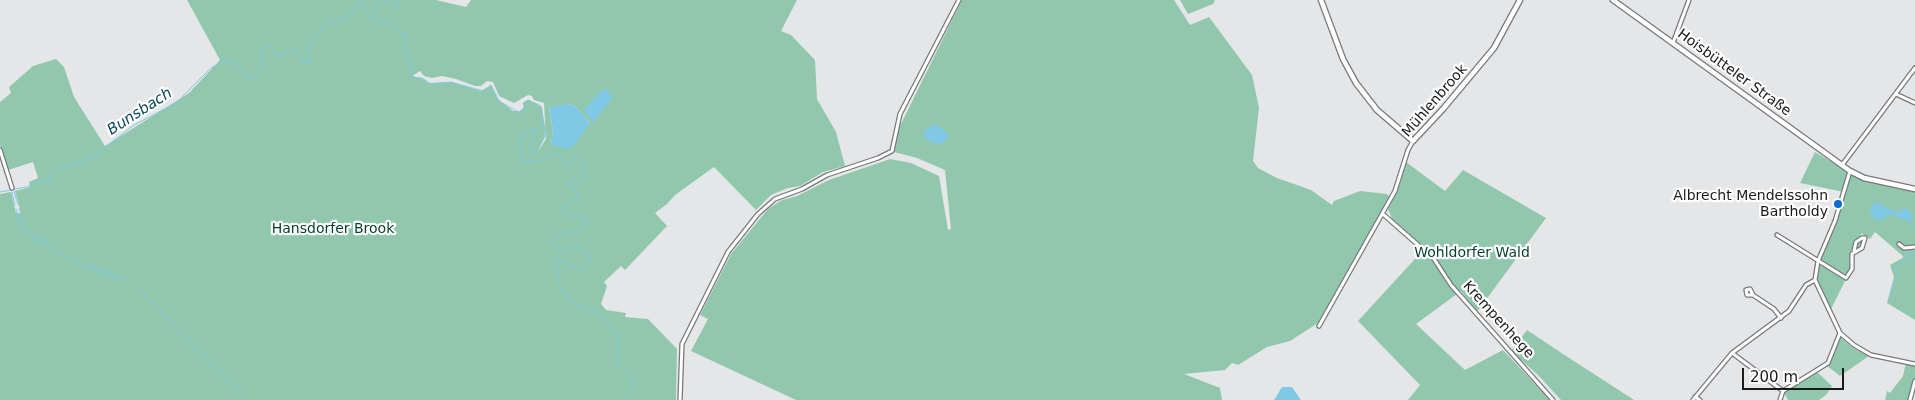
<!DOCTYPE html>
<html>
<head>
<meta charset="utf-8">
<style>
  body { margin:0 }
  #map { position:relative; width:1915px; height:400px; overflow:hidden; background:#e5e6e8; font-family:"DejaVu Sans",sans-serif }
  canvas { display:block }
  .scale { position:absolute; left:1742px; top:368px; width:102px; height:22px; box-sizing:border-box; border:2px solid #1a1a1b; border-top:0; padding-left:6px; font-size:15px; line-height:18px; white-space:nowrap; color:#1a1a1b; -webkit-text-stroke:4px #fff; paint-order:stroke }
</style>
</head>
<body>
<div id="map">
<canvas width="1915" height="400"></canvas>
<div class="scale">200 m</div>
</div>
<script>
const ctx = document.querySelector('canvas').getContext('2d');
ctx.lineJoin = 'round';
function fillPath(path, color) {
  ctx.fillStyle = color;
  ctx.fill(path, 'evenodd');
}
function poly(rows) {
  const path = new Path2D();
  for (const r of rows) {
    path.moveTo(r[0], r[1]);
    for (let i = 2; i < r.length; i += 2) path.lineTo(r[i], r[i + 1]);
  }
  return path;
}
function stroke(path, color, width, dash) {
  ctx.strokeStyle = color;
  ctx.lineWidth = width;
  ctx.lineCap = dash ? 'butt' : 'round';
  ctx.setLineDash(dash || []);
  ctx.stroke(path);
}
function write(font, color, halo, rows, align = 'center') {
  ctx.font = font + ' "DejaVu Sans",sans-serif';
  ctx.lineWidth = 4.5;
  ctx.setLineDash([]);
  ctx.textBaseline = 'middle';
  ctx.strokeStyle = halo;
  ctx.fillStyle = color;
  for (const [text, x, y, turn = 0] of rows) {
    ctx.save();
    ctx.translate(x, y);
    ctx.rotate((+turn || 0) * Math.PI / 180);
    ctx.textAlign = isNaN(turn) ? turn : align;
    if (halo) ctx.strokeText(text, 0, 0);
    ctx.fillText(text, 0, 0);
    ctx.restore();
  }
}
fillPath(poly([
  [187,0,436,0,466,7,471,0,797,0,781,31,791,35,815,60,817,99,836,132,845,166,823,172,800,186,788,188,771,195,756,210,714,167,675,195,667,204,655,213,667,226,625,270,621,266,604,282,607,286,601,304,606,310,626,313,625,317,648,319,677,349,676,400,0,400,0,194,11,192,16,213,21,213,15,191,30,187,29,182,38,178,33,162,8,170,0,145,0,102,11,93,9,87,33,66,56,59,64,67,74,97,105,146,189,93,220,60],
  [420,71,424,76,432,78,442,76,456,79,475,86,481,86,487,81,493,82,499,96,514,103,528,95,532,96,534,100,544,103,546,139,538,151,546,133,542,108,536,103,528,100,523,103,524,107,520,111,513,111,498,99,491,85,481,91,451,82,428,83,424,79,412,76],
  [569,104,576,107,590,123,551,145,553,131,549,108],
  [962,0,1174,0,1190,25,1209,17,1252,75,1259,108,1253,161,1258,168,1277,178,1311,190,1332,205,1334,201,1360,191,1387,194,1390,198,1390,204,1318,323,1290,341,1267,347,1238,365,1232,363,1225,370,1184,374,1220,388,1222,400,796,400,691,351,708,319,700,315,731,254,768,209,782,200,797,196,829,180,890,159,911,163,939,176,948,230,951,229,945,170,917,158,894,152,900,126],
  [1180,0,1215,0,1213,4,1188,14],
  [1815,152,1864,181,1915,190,1915,320,1887,303,1894,277,1890,265,1904,257,1875,232,1870,239,1861,233,1861,238,1863,237,1862,248,1854,251,1852,267,1829,313,1815,280,1815,272,1835,221,1844,192,1800,183],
  [1406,162,1445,191,1463,170,1546,218,1477,312,1461,291,1416,324,1465,370,1503,350,1550,400,1408,400,1420,385,1358,321,1425,248,1393,221,1388,209,1401,182],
  [1527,330,1560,352,1634,400,1561,400,1538,375,1511,351],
  [1839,336,1853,348,1869,356,1840,376,1826,365],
  [1906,362,1915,364,1915,380,1910,400,1885,400,1887,391,1890,393,1903,376],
  [1816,371,1832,386,1826,395,1819,400,1788,400,1783,391]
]), '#91c8ad');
fillPath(poly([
  [603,89,606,89,613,97,593,122,584,110],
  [569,104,576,107,590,123,576,143,569,149,551,145,553,131,549,107],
  [935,125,942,128,949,137,944,142,938,144,927,140,923,135,927,128],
  [1879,203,1890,210,1899,212,1904,208,1910,211,1912,218,1910,222,1890,214,1880,221,1877,220,1871,216,1870,209,1873,204],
  [1282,387,1292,387,1301,400,1274,400]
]), '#80c9e6');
stroke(poly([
  [363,0,363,9,378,23,390,22,398,31,407,35,404,42,412,68,410,73,414,77,422,78,431,84,451,82,483,91,487,91,491,85,499,101,520,113,525,109,523,103,528,100,541,106,545,137,536,152,531,154,530,150,537,130,534,129,521,136,519,142,523,162,537,162,557,153,561,155,565,165,570,166,576,157,583,163,585,179,580,182,567,182,577,193,577,198,562,209,570,215,585,216,587,219,585,225,580,231,561,234,556,237,553,244,557,248,568,251,575,245,588,253,590,259,587,264,580,269,566,265,557,258,556,270,560,286,570,301,584,310,596,311,619,334,618,365,632,377,635,384,627,400],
  [385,0,395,8,398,7,398,0],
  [373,18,378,0],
  [14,191,18,205],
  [0,192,26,187,45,179,50,181,51,172,92,157,134,125,176,103,211,68,223,61,234,62,242,69,246,78,250,79,262,72,263,65,260,55,264,47,270,47,279,56,287,51,296,51,304,63,310,64,308,49,311,42,327,23,346,18,361,0],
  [12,192,15,205],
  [19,208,23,223],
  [16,209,20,225,25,233],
  [1910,222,1915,230],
  [25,226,33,235,48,242],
  [33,238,83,265,121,280],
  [1903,257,1915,252],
  [90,265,122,277],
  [138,288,246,398],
  [1889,299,1894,281,1898,276,1895,269,1896,266,1915,258]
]), '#80c9e6', 1);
const street = poly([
  [1673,43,1689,0],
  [1896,94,1915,103],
  [0,150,12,188],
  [1842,165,1915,68],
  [1850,171,1835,221,1818,261,1815,280,1840,333,1854,345,1871,355,1915,364],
  [1384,215,1434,259,1451,285,1553,400],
  [1777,235,1846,278,1852,269,1852,254,1862,248,1865,238,1862,238,1856,242,1854,251],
  [1899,244,1904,248,1915,247],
  [1753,295,1747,295,1746,290,1750,289,1753,295,1774,309,1781,318],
  [1319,326,1395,191,1408,150,1413,141],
  [1732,353,1783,391],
  [1695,397,1700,400],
  [680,400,682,344,728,252,758,214,775,199,802,189,827,175,878,158,892,151,900,114,959,0],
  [1693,400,1732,353,1789,311,1806,285,1815,280],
  [1780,400,1783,391,1828,363,1840,333],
  [1910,400,1915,381]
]);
const secondary = poly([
  [1321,0,1343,59,1356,83,1377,110,1413,141,1443,109,1494,48,1520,0],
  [1613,0,1850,171,1864,178,1915,189]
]);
stroke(street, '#77787a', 5.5);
stroke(secondary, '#77787a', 7);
stroke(street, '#fff', 3);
stroke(secondary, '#fff', 4.5);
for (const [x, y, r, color] of [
  [1838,204,5,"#0a6ad3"]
]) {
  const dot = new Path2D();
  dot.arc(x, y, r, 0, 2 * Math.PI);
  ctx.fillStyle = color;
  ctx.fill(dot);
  stroke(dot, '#fff', 2);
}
write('14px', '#1a1a1b', '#fff', [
  ["Hoisbütteler Straße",1734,73,36],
  ["Mühlenbrook",1435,101,-49],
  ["Krempenhege",1498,320,48]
]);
write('14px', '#1a1a1b', '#fff', [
  ["Albrecht Mendelssohn",1828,196],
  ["Bartholdy",1828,212]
], 'right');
write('14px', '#033e2a', '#fff', [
  ["Hansdorfer Brook",333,229],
  ["Wohldorfer Wald",1472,253]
]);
write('italic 15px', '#09495d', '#fff', [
  ["Bunsbach",140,112,-33]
]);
</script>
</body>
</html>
